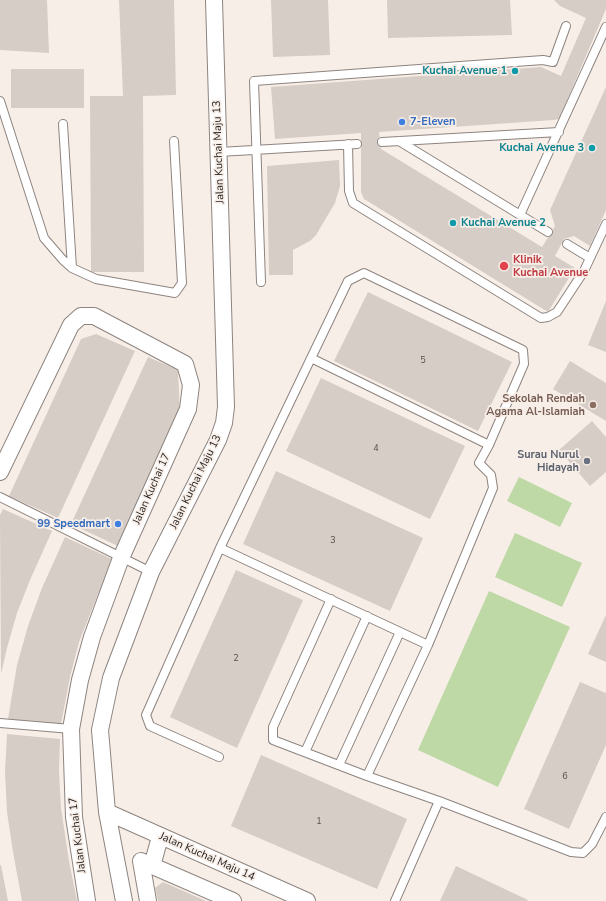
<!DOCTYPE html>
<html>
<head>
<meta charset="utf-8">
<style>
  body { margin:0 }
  canvas { display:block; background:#f8eee8 }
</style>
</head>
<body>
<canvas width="606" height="901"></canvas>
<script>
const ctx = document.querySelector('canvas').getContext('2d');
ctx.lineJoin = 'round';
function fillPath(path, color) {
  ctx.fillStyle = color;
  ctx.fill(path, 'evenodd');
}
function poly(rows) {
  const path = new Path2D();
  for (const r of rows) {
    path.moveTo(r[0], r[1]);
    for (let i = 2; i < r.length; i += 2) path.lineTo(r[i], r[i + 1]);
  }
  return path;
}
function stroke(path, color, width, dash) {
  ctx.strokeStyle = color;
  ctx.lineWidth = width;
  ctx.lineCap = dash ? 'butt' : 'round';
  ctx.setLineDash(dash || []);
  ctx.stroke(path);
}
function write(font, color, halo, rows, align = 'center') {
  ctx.font = font + ' "Nunito Sans",sans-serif';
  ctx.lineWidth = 3.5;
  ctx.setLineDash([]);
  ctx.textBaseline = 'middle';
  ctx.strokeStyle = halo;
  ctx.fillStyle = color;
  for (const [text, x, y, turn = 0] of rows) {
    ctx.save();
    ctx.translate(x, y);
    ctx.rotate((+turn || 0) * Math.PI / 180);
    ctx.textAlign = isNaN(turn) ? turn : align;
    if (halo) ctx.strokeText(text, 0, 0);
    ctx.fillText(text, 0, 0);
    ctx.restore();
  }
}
fillPath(poly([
  [519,477,572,503,560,527,507,501],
  [515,533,582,563,562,607,495,577],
  [489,591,570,627,498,787,418,750]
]), '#bed9a5');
fillPath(poly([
  [0,0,47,0,49,53,0,50],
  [119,0,174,0,176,95,143,96,144,272,91,272,90,96,123,96],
  [271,0,328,0,330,55,273,57],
  [387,0,510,0,512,35,388,38],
  [554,0,606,0,606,9,559,119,554,120,379,132,381,149,542,247,555,226,550,210,606,87,606,210,590,246,574,236,564,239,555,256,575,268,548,312,364,199,361,192,361,133,275,139,271,87,541,67,561,76,586,18,560,6],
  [11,69,84,69,84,108,11,108],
  [339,160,340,186,335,203,316,235,310,241,293,250,293,275,269,275,267,166],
  [368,292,512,362,478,431,334,361],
  [606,301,606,352,588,345],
  [96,334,135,351,58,518,9,496,81,339],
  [148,357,178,370,180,417,120,547,71,524],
  [570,361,606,383,606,421,553,389],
  [321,378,465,446,430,519,286,451],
  [592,421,606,437,606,472,590,486,559,450],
  [276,471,423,538,390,611,243,544],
  [3,509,52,531,30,580,17,613,7,648,1,674,0,515],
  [65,537,114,560,98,594,79,642,70,677,61,724,8,719,17,665,28,626,42,588],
  [236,570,303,600,237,748,170,717],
  [606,615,606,662,588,654],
  [580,682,606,693,606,745,569,829,524,809],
  [7,734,60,739,59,772,61,808,69,861,77,901,22,901,13,852,7,812,5,772],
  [261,755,407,819,377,889,231,826],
  [0,865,1,865,8,901,0,901],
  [456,866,528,900,527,901,440,901],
  [163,882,206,901,158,901,155,888]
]), '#d6cdc7');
const lane = poly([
  [0,101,44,238,63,260,72,268,96,279,175,293,182,283,174,141],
  [63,124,72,268],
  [399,141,548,232],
  [382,142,559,132],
  [348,144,349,191,353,203,541,318,548,317,557,312,584,271,606,224],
  [219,152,357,144],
  [520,215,606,27],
  [567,244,590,258],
  [261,282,254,81,543,60,553,62,566,26],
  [311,358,489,445],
  [0,497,151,572],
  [220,548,348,281,364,273,523,350,524,364,489,445,479,463,491,475,493,488,428,645,367,776,439,801,571,852,583,853,592,844,606,817],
  [331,599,273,727,273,740,367,776],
  [0,723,71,729],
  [305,752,367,616],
  [219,757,150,726,146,715,220,548,428,645],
  [339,765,400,632],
  [395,901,439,801]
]);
const street = poly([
  [0,472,71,325,81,316,94,316,185,364,191,385,188,409,121,558,92,637,80,680,71,729,74,817,87,901],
  [107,812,307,901],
  [152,866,160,837],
  [124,901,107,812,100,730,111,678,151,572,218,440,224,423,226,407,214,0],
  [148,901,141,861,233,901]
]);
stroke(lane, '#8d847f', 10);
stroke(street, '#8d847f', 18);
stroke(lane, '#fff', 8);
stroke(street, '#fff', 16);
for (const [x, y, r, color] of [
  [515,71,4,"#0f9aa8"],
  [402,122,4,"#3f7fe0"],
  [592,148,4,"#0f9aa8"],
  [453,223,4,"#0f9aa8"],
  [504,266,5,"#e0444e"],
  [593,405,4,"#8d6e63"],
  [587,461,4,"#6b7280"],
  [118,524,4,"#3f7fe0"]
]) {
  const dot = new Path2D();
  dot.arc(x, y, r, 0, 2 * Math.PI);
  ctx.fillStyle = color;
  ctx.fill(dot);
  stroke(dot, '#f8eee8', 1.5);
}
write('9px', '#524e4a', null, [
  ["5",423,361],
  ["4",376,449],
  ["3",333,541],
  ["2",236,659],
  ["6",565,777],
  ["1",319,822]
]);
write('bold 11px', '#0d838f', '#f8eee8', [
  ["Kuchai Avenue 1",507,71],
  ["Kuchai Avenue 3",584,148],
  ["Kuchai Avenue 2",461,223,"left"]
], 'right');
write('bold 11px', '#366cbe', '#f8eee8', [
  ["7-Eleven",410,122],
  ["99 Speedmart",110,524,"right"]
], 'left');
write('11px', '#262321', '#f8eee8', [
  ["Jalan Kuchai Maju 13",219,152,-92],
  ["Jalan Kuchai Maju 13",196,482,-64],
  ["Jalan Kuchai 17",152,489,-66],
  ["Jalan Kuchai 17",78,835,-97],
  ["Jalan Kuchai Maju 14",207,857,24]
]);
write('bold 11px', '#be3a42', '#f8eee8', [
  ["Klinik",513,260],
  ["Kuchai Avenue",513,273]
], 'left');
write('bold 11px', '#785e54', '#f8eee8', [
  ["Sekolah Rendah",585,399],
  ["Agama Al-Islamiah",585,412]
], 'right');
write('bold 11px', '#5b616d', '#f8eee8', [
  ["Surau Nurul",579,455],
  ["Hidayah",579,468]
], 'right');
</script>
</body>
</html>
